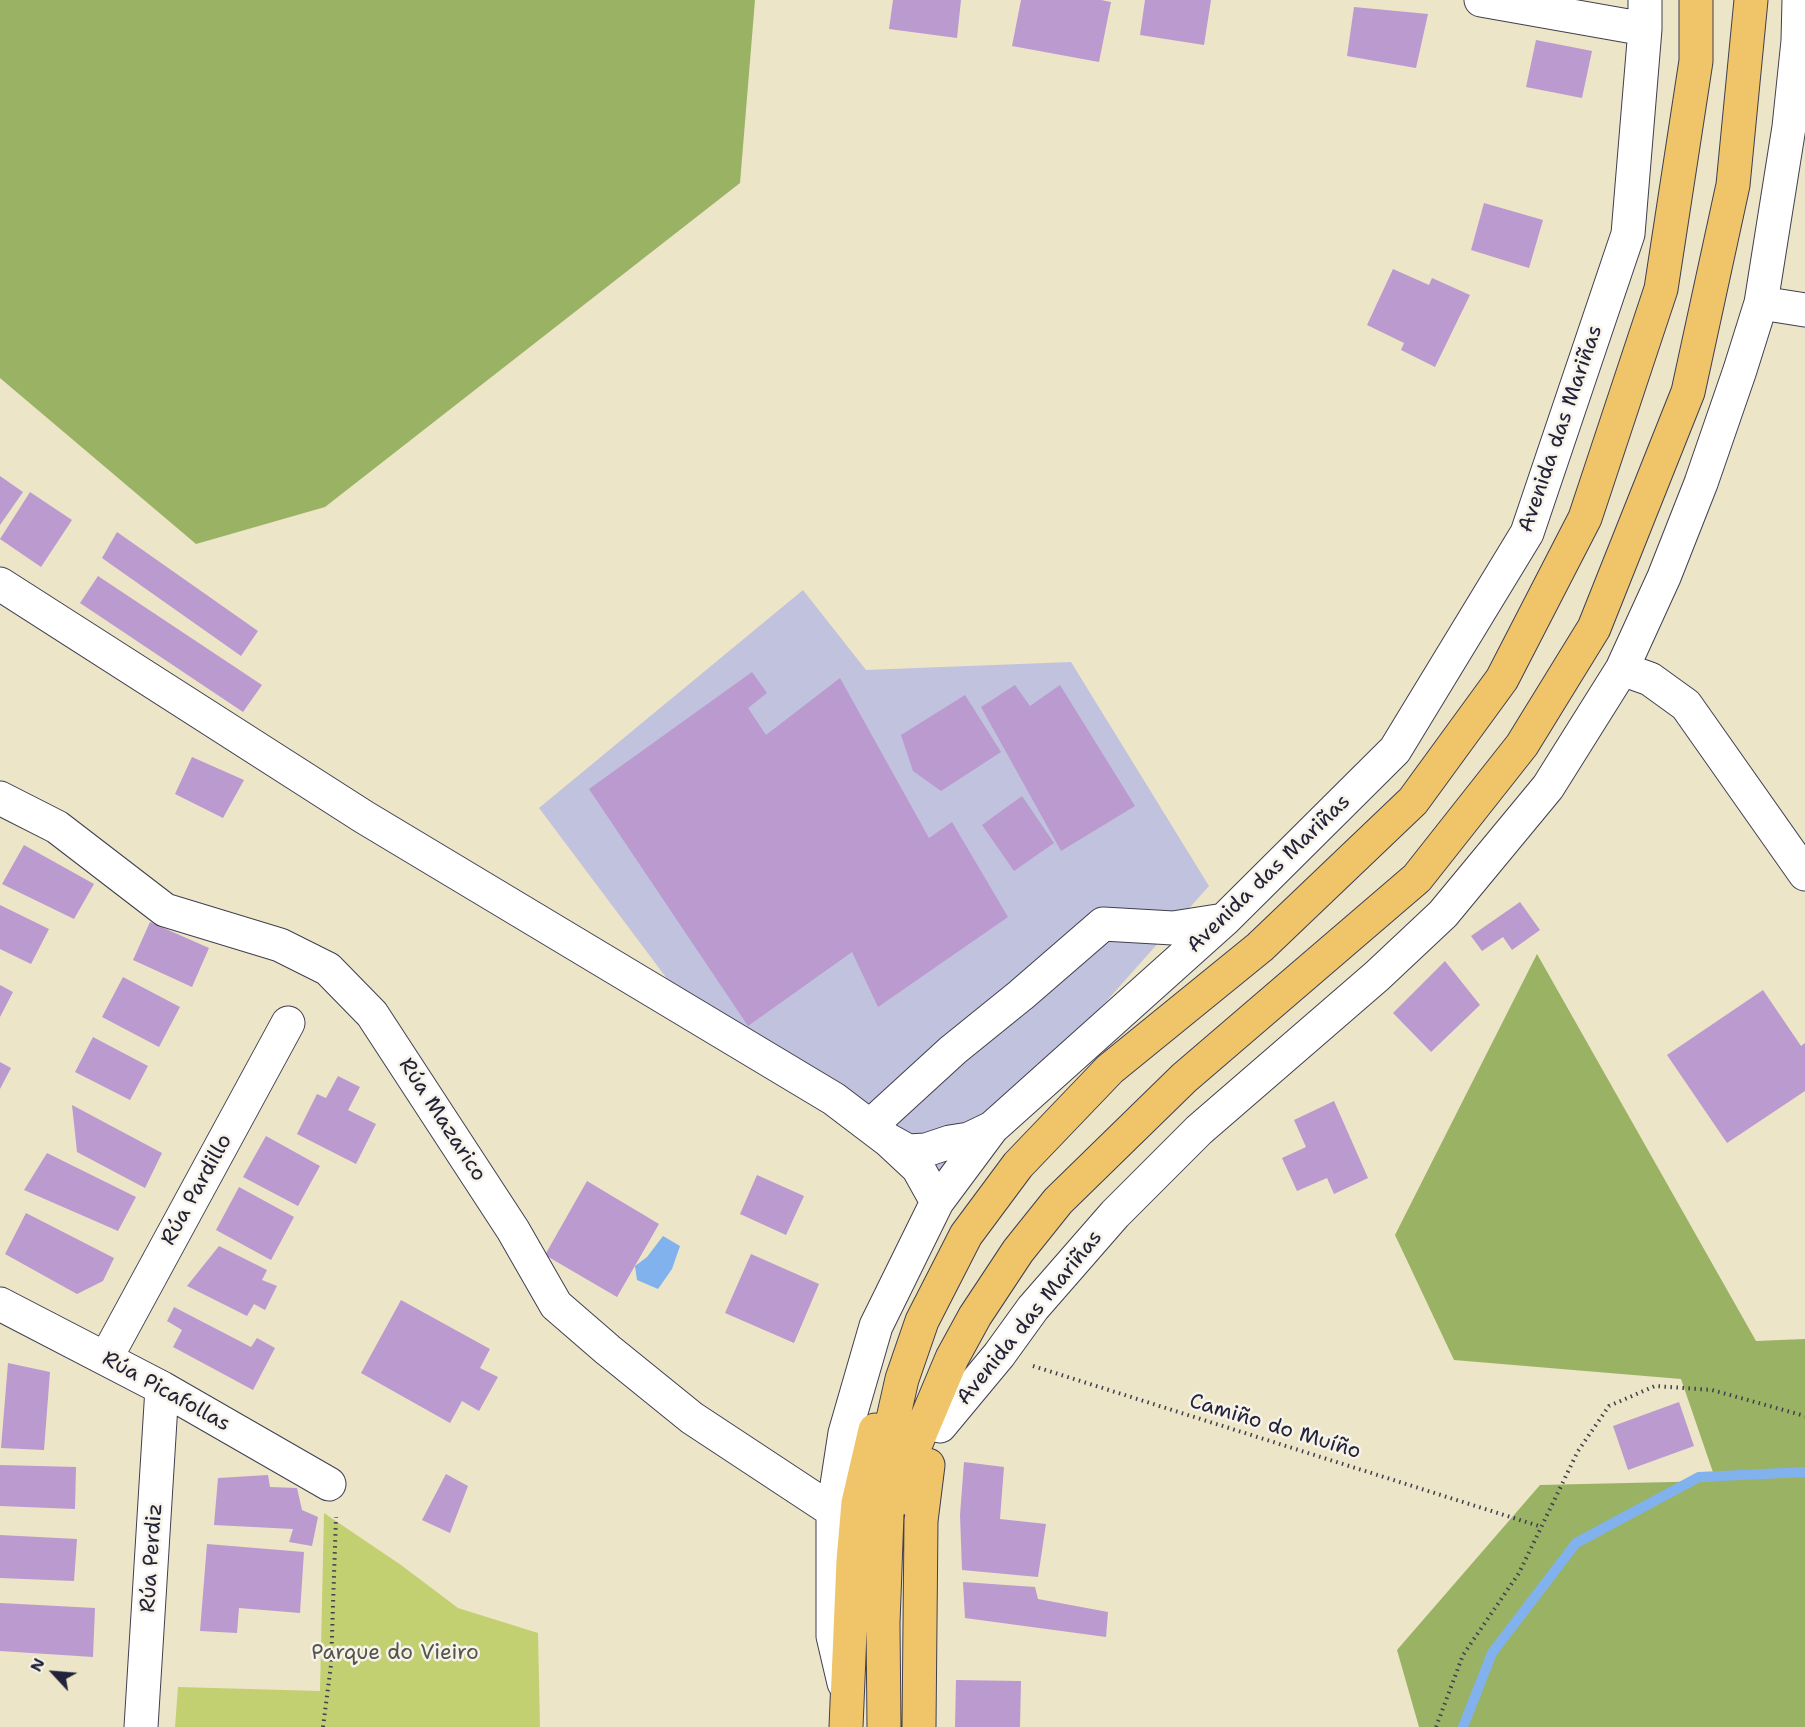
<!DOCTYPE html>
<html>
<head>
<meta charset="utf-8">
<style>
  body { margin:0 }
  #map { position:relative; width:1805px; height:1727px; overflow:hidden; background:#ece5c7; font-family:"Shantell Sans",sans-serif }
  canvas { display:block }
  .north { position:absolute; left:24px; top:1643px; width:60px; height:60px; -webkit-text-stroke:4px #f7f3e8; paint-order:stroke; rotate:296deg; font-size:16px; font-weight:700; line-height:24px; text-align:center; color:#22223b }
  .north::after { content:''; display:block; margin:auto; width:21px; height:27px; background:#22223b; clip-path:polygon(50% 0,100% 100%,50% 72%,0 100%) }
</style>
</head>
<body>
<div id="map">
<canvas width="1805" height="1727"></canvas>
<div class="north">N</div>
</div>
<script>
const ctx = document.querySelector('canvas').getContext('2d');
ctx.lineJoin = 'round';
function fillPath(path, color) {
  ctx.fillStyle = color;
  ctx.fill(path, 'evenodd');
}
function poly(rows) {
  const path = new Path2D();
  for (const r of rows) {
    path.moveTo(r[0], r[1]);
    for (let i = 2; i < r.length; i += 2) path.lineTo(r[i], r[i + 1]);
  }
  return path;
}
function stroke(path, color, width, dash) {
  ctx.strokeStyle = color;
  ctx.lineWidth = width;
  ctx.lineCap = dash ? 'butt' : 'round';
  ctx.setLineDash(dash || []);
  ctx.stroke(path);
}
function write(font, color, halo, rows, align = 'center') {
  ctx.font = font + ' "Shantell Sans",sans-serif';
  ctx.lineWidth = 5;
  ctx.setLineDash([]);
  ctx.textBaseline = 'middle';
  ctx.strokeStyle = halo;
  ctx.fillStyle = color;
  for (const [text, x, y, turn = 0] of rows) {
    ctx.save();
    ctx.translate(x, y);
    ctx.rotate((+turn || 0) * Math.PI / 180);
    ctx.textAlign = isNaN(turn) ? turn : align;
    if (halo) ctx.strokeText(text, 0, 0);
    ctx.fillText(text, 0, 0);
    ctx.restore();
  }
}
fillPath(poly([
  [803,590,866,670,1071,662,1209,886,940,1188,674,988,539,808]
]), '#c1c2dd');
fillPath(poly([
  [324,1513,401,1565,458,1608,538,1633,540,1727,175,1727,178,1687,320,1691]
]), '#c3d072');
fillPath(poly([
  [0,0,755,0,740,183,325,507,196,544,0,378],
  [1537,954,1756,1341,1805,1339,1805,1727,1419,1727,1397,1650,1540,1485,1716,1481,1681,1379,1454,1360,1395,1235]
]), '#9ab264');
fillPath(poly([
  [663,1236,680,1246,672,1269,658,1289,637,1280,635,1266,647,1257]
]), '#81b2ed');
stroke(poly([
  [1463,1727,1492,1653,1576,1543,1699,1477,1805,1472]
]), '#81b2ed', 10);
fillPath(poly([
  [893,0,961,0,957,38,889,29],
  [1021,0,1101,0,1111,2,1099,62,1012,46],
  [1145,0,1211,0,1204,45,1140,35],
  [1354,7,1428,14,1416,68,1347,56],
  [1536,40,1592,51,1582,98,1526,87],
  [1484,203,1543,220,1529,268,1471,250],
  [1393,269,1429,285,1432,278,1470,295,1435,367,1401,350,1404,343,1367,325],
  [0,476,23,492,0,525],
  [30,492,72,520,41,567,0,539],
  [117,532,258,631,241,656,102,558],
  [98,576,262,685,243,712,80,603],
  [752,672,767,693,748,708,766,735,840,678,929,838,952,822,1008,917,878,1007,852,952,748,1026,589,789],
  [1015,685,1030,706,1060,685,1135,806,1061,851,981,707],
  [965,695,1001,752,941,791,913,771,901,735],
  [192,757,244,780,223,818,175,794],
  [1022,796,1054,843,1014,871,982,825],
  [24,845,94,884,74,919,2,884],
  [1520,902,1540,930,1512,950,1503,937,1482,951,1471,936],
  [0,905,49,929,31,964,0,949],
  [150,922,209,948,192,987,133,960],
  [1445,961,1480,1005,1431,1052,1393,1013],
  [123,977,180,1007,159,1047,102,1017],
  [0,985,13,992,0,1017],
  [1763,990,1801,1046,1805,1043,1805,1091,1727,1143,1667,1055],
  [93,1037,148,1066,130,1100,75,1072],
  [0,1062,11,1068,0,1089],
  [338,1076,360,1087,348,1110,376,1124,356,1164,297,1134,317,1094,326,1098],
  [1334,1101,1368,1178,1334,1194,1327,1178,1297,1191,1282,1158,1306,1147,1294,1120],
  [72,1105,162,1153,145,1188,77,1152],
  [266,1136,320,1166,298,1206,243,1177],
  [47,1153,136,1197,118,1231,24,1190],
  [757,1175,804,1196,786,1235,740,1214],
  [587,1181,659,1224,617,1297,545,1255],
  [239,1187,294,1217,271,1260,216,1230],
  [26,1213,114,1258,103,1281,77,1294,5,1254],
  [219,1246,267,1270,262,1280,277,1286,265,1310,254,1304,247,1316,187,1286],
  [751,1254,819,1284,794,1343,725,1313],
  [401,1300,490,1349,480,1368,498,1377,479,1411,462,1401,450,1423,361,1373],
  [174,1307,251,1347,257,1338,275,1348,253,1390,173,1347,182,1330,167,1321],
  [8,1363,50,1372,44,1450,1,1448],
  [1679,1402,1694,1446,1628,1470,1613,1426],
  [964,1462,1004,1467,1000,1519,1046,1524,1038,1577,962,1570,960,1515],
  [0,1465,76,1467,75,1509,0,1506],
  [446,1474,468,1486,450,1533,422,1520],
  [268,1475,270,1487,297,1488,302,1510,318,1517,312,1546,289,1542,293,1529,214,1525,218,1478],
  [0,1535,77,1539,74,1581,0,1578],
  [207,1544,304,1552,300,1613,239,1608,237,1633,200,1631],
  [963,1582,1035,1587,1038,1599,1108,1612,1106,1637,965,1618],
  [0,1603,95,1608,93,1657,0,1651],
  [956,1680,1021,1681,1020,1727,955,1727]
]), '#bb9ad0');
const minor = poly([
  [1481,0,1645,29],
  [1761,303,1805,310],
  [0,584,364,817,834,1099,888,1140,918,1168,937,1202],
  [1622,669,1650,679,1686,705,1805,874],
  [0,798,57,827,165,910,280,945,328,969,372,1014,513,1230,556,1305,608,1350,692,1418,833,1511],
  [870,1126,953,1050,1021,995,1103,924,1173,928,1224,920],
  [890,1141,908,1151,926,1150,950,1142,969,1139,992,1128],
  [0,1304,162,1388,329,1484],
  [106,1358,288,1023],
  [940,1426,999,1355,1033,1308,1115,1214,1199,1130,1377,976,1443,914,1548,787,1622,669,1664,577,1701,483,1740,370,1761,303,1789,127,1798,41,1799,0],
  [844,1683,833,1636,833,1511,845,1433,876,1326,937,1202,992,1128,1224,920,1395,750,1527,533,1628,234,1645,29,1645,0],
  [141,1727,162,1388]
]);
const highway = poly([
  [902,1498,912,1453,952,1358,975,1316,1018,1251,1058,1201,1184,1078,1417,878,1522,745,1594,628,1688,392,1733,185,1751,0],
  [846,1727,853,1561,858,1503,875,1430],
  [884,1727,883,1623,890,1432,902,1379,922,1321,966,1235,1018,1165,1110,1069,1260,947,1413,801,1502,679,1585,518,1661,289,1696,61,1696,0],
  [919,1727,921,1521,928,1465]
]);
stroke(minor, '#403f50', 35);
stroke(highway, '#403f50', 35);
stroke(poly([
  [1033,1366,1542,1527],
  [323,1727,331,1665,336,1517],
  [1436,1727,1463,1655,1519,1573,1578,1451,1609,1406,1655,1386,1712,1390,1805,1416]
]), '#403f50', 4, [1.5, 4.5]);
stroke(minor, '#fff', 33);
stroke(highway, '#f0c469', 33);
write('21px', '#22223b', '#f7f3e8', [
  ["Avenida das Mariñas",1561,429,-71],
  ["Avenida das Mariñas",1269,874,-44],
  ["Rúa Mazarico",442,1120,57],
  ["Rúa Pardillo",197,1190,-61],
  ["Avenida das Mariñas",1030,1318,-51],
  ["Rúa Picafollas",166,1392,29],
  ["Camiño do Muíño",1275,1427,17],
  ["Rúa Perdiz",152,1558,-86]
]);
write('21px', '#52564c', '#f7f3e8', [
  ["Parque do Vieiro",395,1654]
]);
</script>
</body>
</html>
